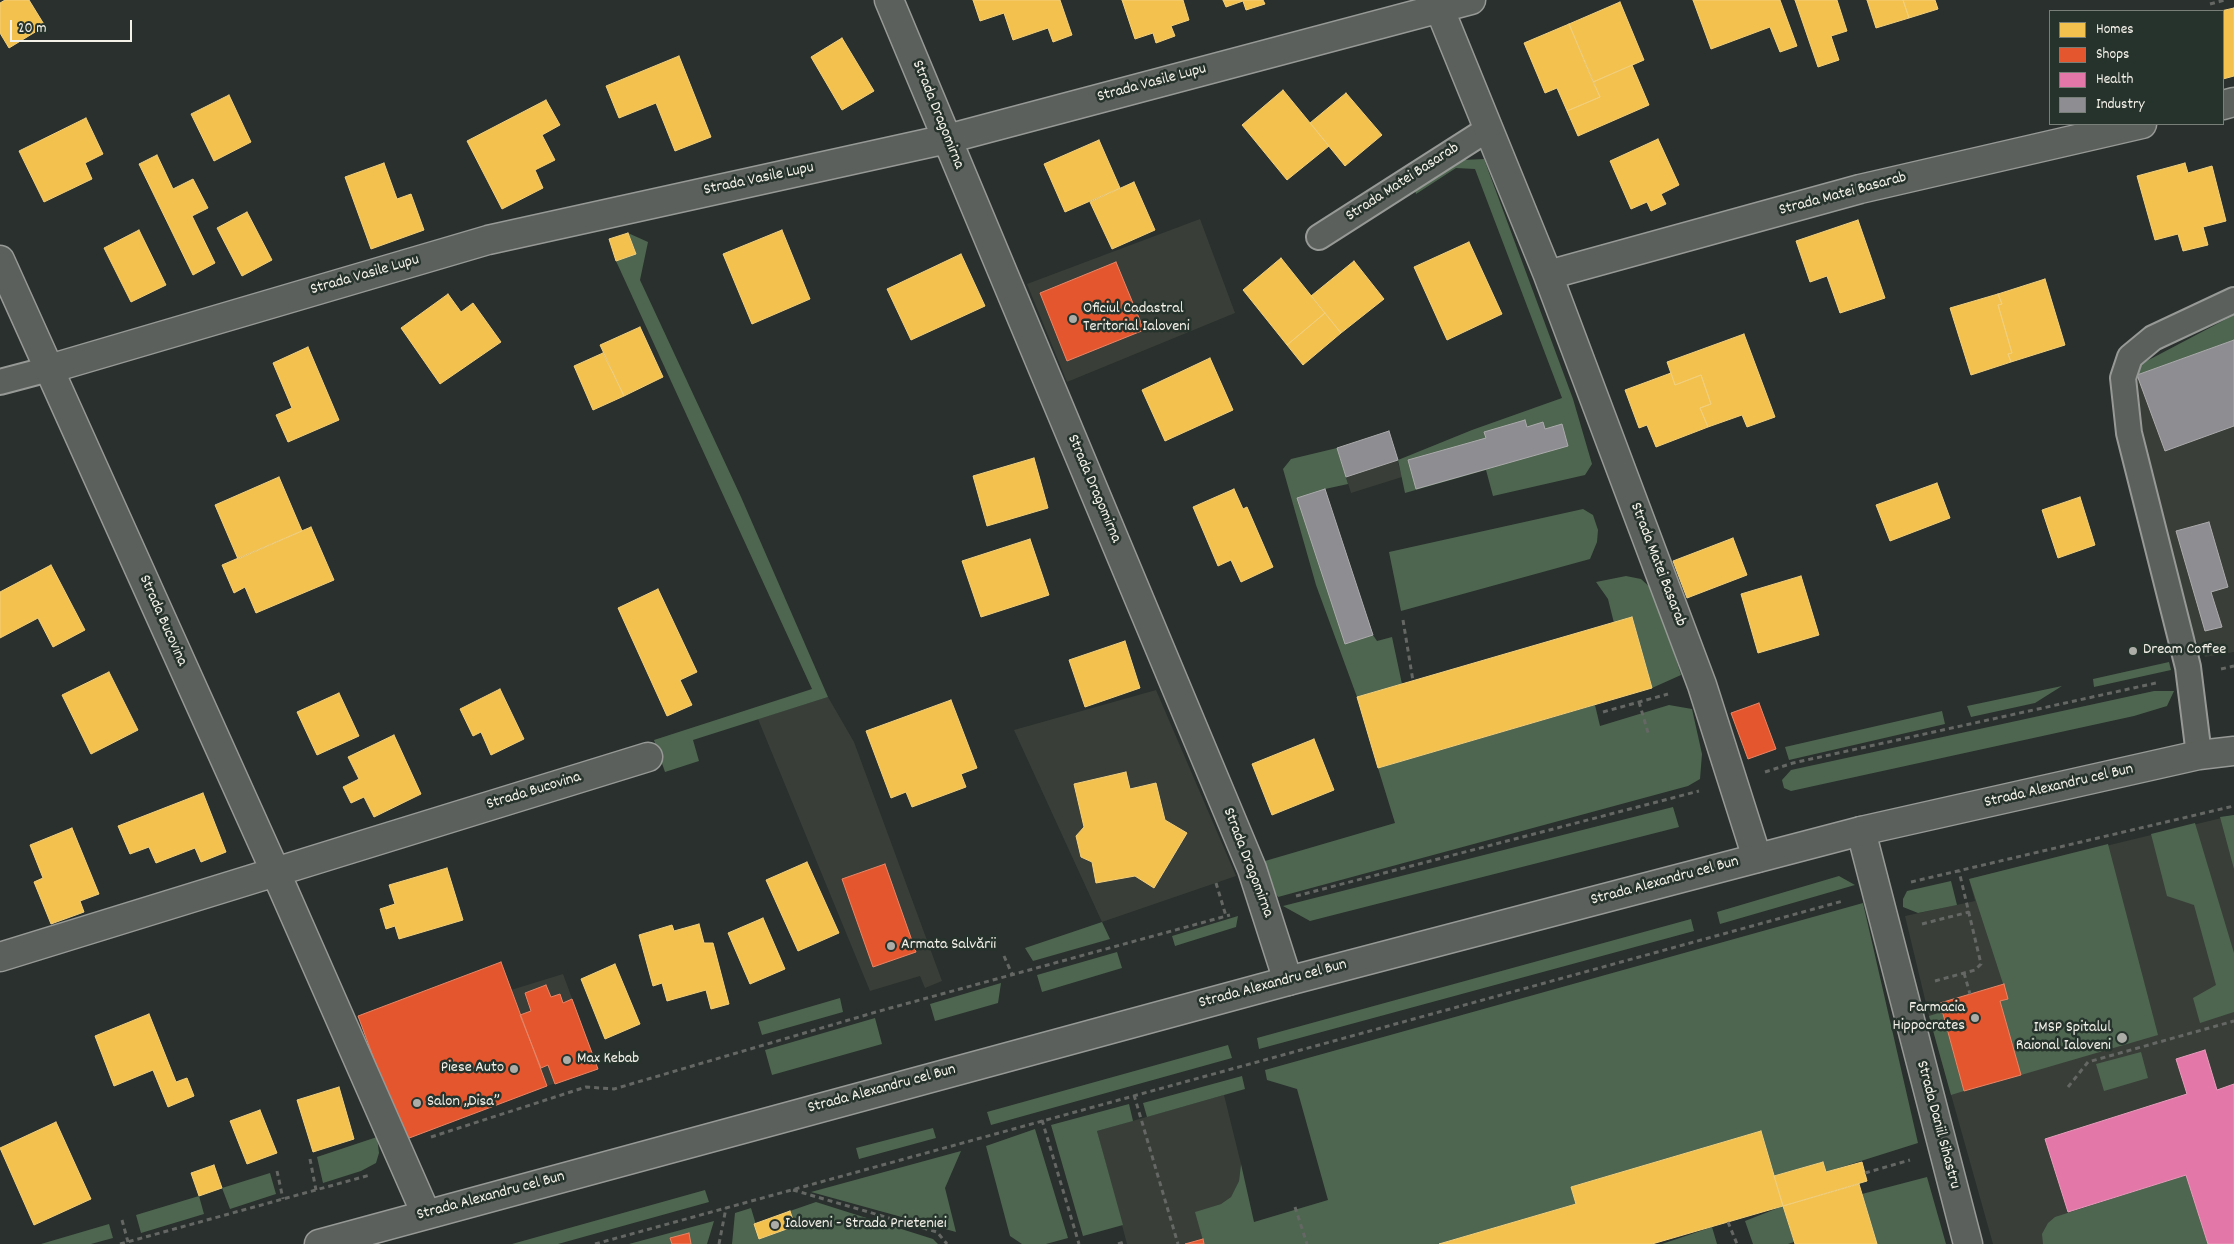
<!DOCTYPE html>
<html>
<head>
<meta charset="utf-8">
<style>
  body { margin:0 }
  #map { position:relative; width:2234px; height:1244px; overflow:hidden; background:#29302d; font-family:Dekko,sans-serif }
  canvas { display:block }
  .legend { position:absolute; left:2049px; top:10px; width:175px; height:115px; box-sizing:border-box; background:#26332d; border:1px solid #787f78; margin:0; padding:6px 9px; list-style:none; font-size:15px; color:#f4f1e8 }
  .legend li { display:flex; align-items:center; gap:10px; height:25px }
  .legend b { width:25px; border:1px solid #787f78 }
  .scale { position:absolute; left:10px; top:20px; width:122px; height:22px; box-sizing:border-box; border:2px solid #f4f1e8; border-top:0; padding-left:6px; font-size:15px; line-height:18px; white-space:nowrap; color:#f4f1e8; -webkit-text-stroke:4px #26332d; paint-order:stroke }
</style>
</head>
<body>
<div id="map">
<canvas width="2234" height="1244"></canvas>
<ul class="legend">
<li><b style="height:14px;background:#f2c14e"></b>Homes</li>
<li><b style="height:14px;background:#e4572e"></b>Shops</li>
<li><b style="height:14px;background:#e377a8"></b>Health</li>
<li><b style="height:14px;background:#8d8d92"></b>Industry</li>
</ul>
<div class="scale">20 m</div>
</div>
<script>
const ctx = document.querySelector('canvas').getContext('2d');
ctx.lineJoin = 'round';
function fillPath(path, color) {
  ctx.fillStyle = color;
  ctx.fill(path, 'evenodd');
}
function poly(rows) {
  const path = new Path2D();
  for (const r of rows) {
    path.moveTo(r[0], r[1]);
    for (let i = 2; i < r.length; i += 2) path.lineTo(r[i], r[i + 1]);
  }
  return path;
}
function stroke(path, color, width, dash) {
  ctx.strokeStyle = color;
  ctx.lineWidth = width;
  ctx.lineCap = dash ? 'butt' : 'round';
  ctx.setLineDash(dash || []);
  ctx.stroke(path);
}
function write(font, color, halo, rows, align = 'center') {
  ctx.font = font + ' Dekko,sans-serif';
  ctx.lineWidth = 5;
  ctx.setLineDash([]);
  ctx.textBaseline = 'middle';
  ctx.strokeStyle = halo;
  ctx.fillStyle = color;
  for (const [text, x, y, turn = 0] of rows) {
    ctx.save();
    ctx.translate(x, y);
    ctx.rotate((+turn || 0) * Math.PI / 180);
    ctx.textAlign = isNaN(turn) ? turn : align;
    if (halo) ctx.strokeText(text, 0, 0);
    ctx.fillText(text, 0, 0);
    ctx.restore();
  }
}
fillPath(poly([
  [1200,219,1235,313,1067,382,1027,284],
  [2234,340,2234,652,2205,657,2187,623,2146,460,2137,405,2137,375],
  [1389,431,1402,477,1351,493,1337,448],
  [1156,690,1236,876,1102,922,1014,730],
  [828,697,854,742,942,981,925,988,920,976,870,991,758,719],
  [2234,815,2234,1244,1993,1244,1929,1016,1905,916,1975,901,1969,879],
  [563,974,598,1069,547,1086,511,990],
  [1224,1095,1241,1164,1239,1181,1231,1197,1221,1204,1196,1212,1203,1239,1185,1244,1127,1244,1097,1131]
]), '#393e38');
fillPath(poly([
  [1484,159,1573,399,1592,464,1585,475,1493,496,1486,470,1405,493,1398,460,1472,430,1562,398,1475,169,1456,168,1416,194,1414,187,1450,163,1462,160],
  [628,233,648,242,640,280,741,497,828,697,693,740,699,761,665,772,654,740,812,689,616,261,636,253],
  [2234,315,2234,340,2137,375,2141,364],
  [1337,448,1348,484,1325,489,1373,635,1377,641,1392,637,1402,684,1357,697,1316,585,1283,469,1291,459],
  [1583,509,1593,515,1598,530,1597,542,1590,559,1401,611,1389,552],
  [1626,576,1641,579,1654,591,1681,675,1652,688,1632,617,1614,623,1608,599,1596,582],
  [2169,662,2171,670,2094,687,2093,679],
  [2062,686,2035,703,1971,717,1967,706],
  [2154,691,2174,691,2167,706,2134,716,1791,791,1784,788,1782,780,1791,770],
  [1595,705,1600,726,1669,705,1692,709,1702,754,1700,779,1688,786,1278,897,1270,885,1265,861,1395,823,1378,768],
  [1942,711,1945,724,1789,760,1785,747],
  [1673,807,1679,827,1310,921,1283,906],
  [2234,815,2234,869,2220,817],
  [2195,823,2234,953,2234,1012,2200,1023,2193,998,2216,985,2194,905,2167,896,2151,834],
  [2108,844,2158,1035,2021,1075,2000,1001,2008,999,1969,879],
  [1839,876,1855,885,1720,924,1717,912],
  [1951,881,1957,905,1918,913,1903,907,1903,899,1907,891],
  [1863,903,1918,1143,1826,1172,1822,1162,1774,1176,1761,1131,1571,1187,1576,1204,1439,1244,1204,1244,1195,1212,1221,1204,1231,1197,1239,1181,1241,1164,1254,1222,1328,1200,1297,1089,1267,1080,1265,1070],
  [1238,916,1236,927,1175,946,1172,936],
  [1691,919,1694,931,1259,1049,1257,1038],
  [1102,922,1110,939,1033,961,1025,948],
  [1117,952,1122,968,1042,992,1037,975],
  [1001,983,998,1003,935,1021,930,1004],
  [840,998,843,1012,762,1035,758,1022],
  [1942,1012,1964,1091,1951,1095,1929,1016],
  [875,1018,882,1044,772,1075,765,1050],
  [1228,1045,1232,1058,991,1125,987,1112],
  [2141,1052,2148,1078,2104,1091,2096,1064],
  [1242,1076,1245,1089,1147,1117,1143,1103],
  [1129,1104,1133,1121,1097,1131,1123,1225,1083,1236,1051,1125],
  [933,1128,936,1138,859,1159,856,1148],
  [1035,1129,1068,1238,1046,1244,1022,1244,1010,1236,986,1146],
  [377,1137,379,1153,376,1163,361,1171,323,1183,317,1157],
  [961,1151,945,1188,956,1232,811,1192],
  [270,1173,276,1194,230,1209,222,1188],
  [2186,1175,2208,1244,2043,1244,2042,1234,2048,1223,2055,1217],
  [1927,1177,1946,1244,1877,1244,1862,1194],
  [705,1190,709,1202,558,1244,512,1244],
  [199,1196,204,1214,141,1233,136,1215],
  [816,1202,933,1239,938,1244,732,1244,735,1213,751,1208,760,1238,795,1226,790,1211],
  [1783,1206,1794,1242,1788,1244,1753,1244,1745,1221],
  [714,1221,707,1244,629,1244],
  [109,1224,113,1238,91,1244,41,1244],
  [1712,1227,1717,1244,1662,1244]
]), '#4e6650');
const homes = poly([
  [5,0,29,0,45,26,9,48,0,33,0,3,5,0],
  [973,0,1060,0,1072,35,1053,42,1048,28,1013,40,1004,13,980,21,973,0],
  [1122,0,1183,0,1189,20,1171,26,1175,36,1156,43,1153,33,1135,39,1122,0],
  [1223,0,1263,0,1265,4,1246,10,1243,1,1226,7,1223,0],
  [1693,0,1780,0,1797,46,1780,52,1770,27,1711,49,1693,0],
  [1795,0,1837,0,1847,31,1831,36,1839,60,1818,67,1795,0],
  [1867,0,1903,0,1909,18,1876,28,1867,0],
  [1903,0,1935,0,1938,9,1909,18,1903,0],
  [1620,2,1644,60,1593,82,1569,24,1620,2],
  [2234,8,2234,76,2223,79,2221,11,2234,8],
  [1569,24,1600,97,1567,111,1557,88,1545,93,1524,43,1569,24],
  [842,38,874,91,842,110,811,57,842,38],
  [679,56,711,137,675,151,656,103,619,118,606,86,679,56],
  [1632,65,1649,105,1578,136,1567,111,1600,97,1593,82,1632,65],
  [1283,90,1329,146,1287,180,1242,125,1283,90],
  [1346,93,1382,135,1345,166,1310,123,1346,93],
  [229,95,251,142,214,161,191,114,229,95],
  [546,100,560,125,542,135,555,160,535,170,543,188,502,209,467,141,546,100],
  [86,118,103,154,85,163,92,179,44,202,19,151,86,118],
  [1658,139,1679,185,1661,194,1666,204,1651,211,1647,202,1631,209,1610,161,1658,139],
  [1099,140,1120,188,1065,212,1044,164,1099,140],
  [157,155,173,189,193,179,208,208,192,216,215,263,193,275,139,164,157,155],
  [384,163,397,199,411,194,424,230,371,249,345,177,384,163],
  [2185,163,2188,173,2212,166,2226,221,2203,227,2208,245,2183,251,2178,234,2155,240,2137,176,2185,163],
  [1134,182,1155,230,1112,249,1090,202,1134,182],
  [247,212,272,260,242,276,217,228,247,212],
  [1858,220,1885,298,1840,313,1827,276,1810,282,1796,241,1858,220],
  [139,230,166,285,131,302,104,248,139,230],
  [782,230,810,299,752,324,723,254,782,230],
  [628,233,636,254,616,261,609,239,628,233],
  [1469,242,1502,314,1447,340,1414,267,1469,242],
  [961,254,985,306,911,340,887,289,961,254],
  [1281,258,1325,313,1287,345,1243,290,1281,258],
  [1354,261,1384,299,1341,333,1311,296,1354,261],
  [2045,279,2065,345,2011,362,2008,354,2012,353,1998,305,2002,304,1998,294,2045,279],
  [448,294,461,312,473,303,501,342,440,384,401,328,448,294],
  [1998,294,2002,304,1998,305,2012,353,2008,354,2011,362,1971,375,1950,308,1998,294],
  [1325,313,1341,333,1303,365,1287,345,1325,313],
  [640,327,663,377,624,396,600,345,640,327],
  [1744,334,1775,417,1747,427,1742,415,1708,427,1700,408,1711,404,1701,375,1675,385,1667,362,1744,334],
  [308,347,339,420,288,442,276,415,292,408,273,363,308,347],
  [603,353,624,396,593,410,574,366,603,353],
  [1210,358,1233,410,1165,441,1142,390,1210,358],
  [1671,373,1675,385,1701,375,1711,404,1700,408,1708,427,1656,447,1647,425,1639,428,1625,390,1671,373],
  [1034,458,1048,508,987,526,973,476,1034,458],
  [279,477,302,531,238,559,215,505,279,477],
  [1937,483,1950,518,1890,541,1876,505,1937,483],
  [1234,489,1243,509,1247,507,1273,567,1241,582,1231,560,1218,566,1193,507,1234,489],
  [2080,497,2095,545,2058,558,2042,510,2080,497],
  [311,527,334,580,256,613,245,587,234,593,222,565,311,527],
  [1733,538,1747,575,1687,598,1673,561,1733,538],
  [1030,539,1049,595,981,617,962,561,1030,539],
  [51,565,85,630,53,647,38,618,0,638,0,592,51,565],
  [1801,576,1819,635,1758,653,1741,594,1801,576],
  [658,589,697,672,680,680,692,705,667,716,618,608,658,589],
  [1632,617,1652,688,1378,768,1357,697,1632,617],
  [1125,641,1140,688,1085,707,1069,660,1125,641],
  [109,672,138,730,91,754,62,695,109,672],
  [500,689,524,739,491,755,481,732,473,736,460,709,500,689],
  [339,693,359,736,317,755,297,712,339,693],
  [951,700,977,768,961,774,966,787,912,807,906,792,891,798,866,731,951,700],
  [394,735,421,794,374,817,364,797,351,803,343,787,359,779,348,757,394,735],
  [1314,739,1334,790,1272,815,1252,764,1314,739],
  [1126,772,1130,789,1156,783,1165,820,1187,833,1154,888,1135,876,1096,883,1092,862,1081,857,1076,836,1084,827,1074,784,1126,772],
  [203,793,226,852,201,862,195,848,156,863,149,847,130,854,118,826,203,793],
  [72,828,99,894,80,901,84,912,51,924,34,882,43,878,30,845,72,828],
  [807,862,839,933,798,951,766,880,807,862],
  [447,868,463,920,399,939,395,926,386,929,380,909,395,904,389,885,447,868],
  [763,918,785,969,750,984,728,933,763,918],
  [699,924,704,943,713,943,729,1004,711,1009,706,990,667,1001,662,983,653,986,639,935,672,925,674,931,699,924],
  [615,964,640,1024,605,1039,581,979,615,964],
  [149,1014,176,1082,187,1078,194,1096,168,1107,153,1070,114,1086,95,1036,149,1014],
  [339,1087,354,1139,313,1152,297,1100,339,1087],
  [260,1110,277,1153,247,1164,230,1121,260,1110],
  [56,1122,91,1199,34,1225,0,1148,56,1122],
  [1761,1131,1783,1206,1652,1244,1439,1244,1576,1204,1571,1187,1761,1131],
  [1823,1162,1826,1172,1862,1162,1867,1181,1783,1206,1774,1176,1823,1162],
  [214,1165,222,1188,199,1196,191,1173,214,1165],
  [1859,1184,1877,1244,1795,1244,1783,1206,1859,1184],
  [790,1211,795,1226,759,1239,754,1224,790,1211]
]);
fillPath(homes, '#f2c14e');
stroke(homes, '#f3cf7c', 1);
const shops = poly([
  [1116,262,1144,330,1067,361,1040,293,1116,262],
  [1759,703,1776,749,1748,759,1731,713,1759,703],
  [885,864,916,952,873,967,842,879,885,864],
  [501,962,547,1086,404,1140,358,1016,501,962],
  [2004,984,2008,999,2000,1001,2021,1075,1964,1091,1940,1003,2004,984],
  [546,985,551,997,560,994,563,1003,572,999,598,1069,555,1084,548,1065,541,1068,520,1015,531,1011,525,993,546,985],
  [689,1233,691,1244,672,1244,670,1238,689,1233],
  [1203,1239,1204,1244,1185,1244,1203,1239]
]);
fillPath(shops, '#e4572e');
stroke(shops, '#e98566', 1);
const health = poly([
  [2205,1050,2217,1090,2234,1084,2234,1244,2208,1244,2186,1175,2068,1212,2045,1139,2187,1094,2176,1059,2205,1050]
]);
fillPath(health, '#e377a8');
stroke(health, '#e89cbb', 1);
const industry = poly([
  [2234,340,2234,426,2165,451,2137,375,2234,340],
  [1525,420,1527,427,1543,422,1545,429,1562,424,1568,446,1416,489,1408,460,1486,438,1484,432,1525,420],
  [1389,431,1398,460,1346,477,1337,448,1389,431],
  [1325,489,1373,635,1345,644,1297,498,1325,489],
  [2209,522,2228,587,2211,592,2222,627,2205,631,2176,531,2209,522]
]);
fillPath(industry, '#8d8d92');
stroke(industry, '#acabac', 1);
const lane = poly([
  [1319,237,1488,129],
  [0,382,49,369],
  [2199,755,2188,667,2129,433,2123,378,2130,357,2153,338,2234,300]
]);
const street = poly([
  [889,0,1252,869,1288,981],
  [1436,0,1548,275,1702,685,1757,858],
  [2223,105,2234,102],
  [0,260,276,873,426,1214],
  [1548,275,1860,189,2142,124],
  [49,369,488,240,947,139,1471,0],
  [1861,831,1968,1244],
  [0,957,648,757]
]);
const secondary = poly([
  [319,1244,1288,981,1861,831,2199,755,2234,751]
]);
stroke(lane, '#969996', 28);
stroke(street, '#969996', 31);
stroke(secondary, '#969996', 31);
stroke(poly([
  [2210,4,2225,0],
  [1403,620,1413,681],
  [2221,669,2234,666],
  [1639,702,1649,736],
  [1603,712,1668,694],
  [1765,772,1793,763,2156,683],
  [1911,882,2234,806],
  [1216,883,1226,916],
  [1296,896,1699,791],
  [1922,924,1969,912],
  [1004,956,1012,974],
  [1964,973,1970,994],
  [1935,981,1975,970,1981,964,1959,871],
  [2068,1087,2088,1062,2234,1021],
  [1134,1095,1178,1244],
  [1042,1120,1079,1244],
  [431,1137,586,1087,614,1089,876,1012,1230,915],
  [310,1159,316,1190],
  [277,1171,283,1199],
  [1865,1173,1910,1160],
  [793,1190,937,1232,947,1244],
  [1295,1207,1307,1244],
  [122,1220,128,1242],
  [1728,1222,1737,1244],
  [120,1244,370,1175],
  [595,1244,1843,901],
  [719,1244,726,1208],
  [1118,1244,1124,1242]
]), '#646764', 3, [5, 4]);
stroke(lane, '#5c605c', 24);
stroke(street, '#5c605c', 28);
stroke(secondary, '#5c605c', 28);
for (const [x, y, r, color] of [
  [1073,319,5,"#adada7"],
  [2133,651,5,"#adada7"],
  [891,946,5,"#adada7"],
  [1975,1018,5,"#adada7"],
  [2122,1038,6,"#adada7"],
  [567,1060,5,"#adada7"],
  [514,1069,5,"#adada7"],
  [417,1103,5,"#adada7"],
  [775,1225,5,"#adada7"]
]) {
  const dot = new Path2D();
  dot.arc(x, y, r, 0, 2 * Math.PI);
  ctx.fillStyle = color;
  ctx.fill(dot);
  stroke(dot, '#26332d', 2);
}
write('16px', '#f4f1e8', '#26332d', [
  ["Strada Vasile Lupu",1152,84,-15],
  ["Strada Dragomirna",937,115,68],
  ["Strada Vasile Lupu",759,180,-12],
  ["Strada Matei Basarab",1403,183,-33],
  ["Strada Matei Basarab",1843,195,-15],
  ["Strada Vasile Lupu",365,276,-16],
  ["Strada Dragomirna",1093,489,67],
  ["Strada Matei Basarab",1657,565,69],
  ["Strada Bucovina",162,621,66],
  ["Strada Alexandru cel Bun",2059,787,-13],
  ["Strada Bucovina",534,792,-17],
  ["Strada Dragomirna",1247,863,69],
  ["Strada Alexandru cel Bun",1665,882,-15],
  ["Strada Alexandru cel Bun",1273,985,-15],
  ["Strada Alexandru cel Bun",882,1090,-15],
  ["Strada Daniil Sihastru",1937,1125,75],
  ["Strada Alexandru cel Bun",491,1197,-15]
]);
write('16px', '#f4f1e8', '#26332d', [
  ["Oficiul Cadastral",1083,310],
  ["Teritorial Ialoveni",1083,328],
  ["Dream Coffee",2143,651],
  ["Armata Salvării",901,946],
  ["Farmacia",1965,1009,"right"],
  ["Hippocrates",1965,1027,"right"],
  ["IMSP Spitalul",2111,1029,"right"],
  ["Raional Ialoveni",2111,1047,"right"],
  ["Max Kebab",577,1060],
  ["Piese Auto",504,1069,"right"],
  ["Salon „Disa”",427,1103],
  ["Ialoveni - Strada Prieteniei",785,1225]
], 'left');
</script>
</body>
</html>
